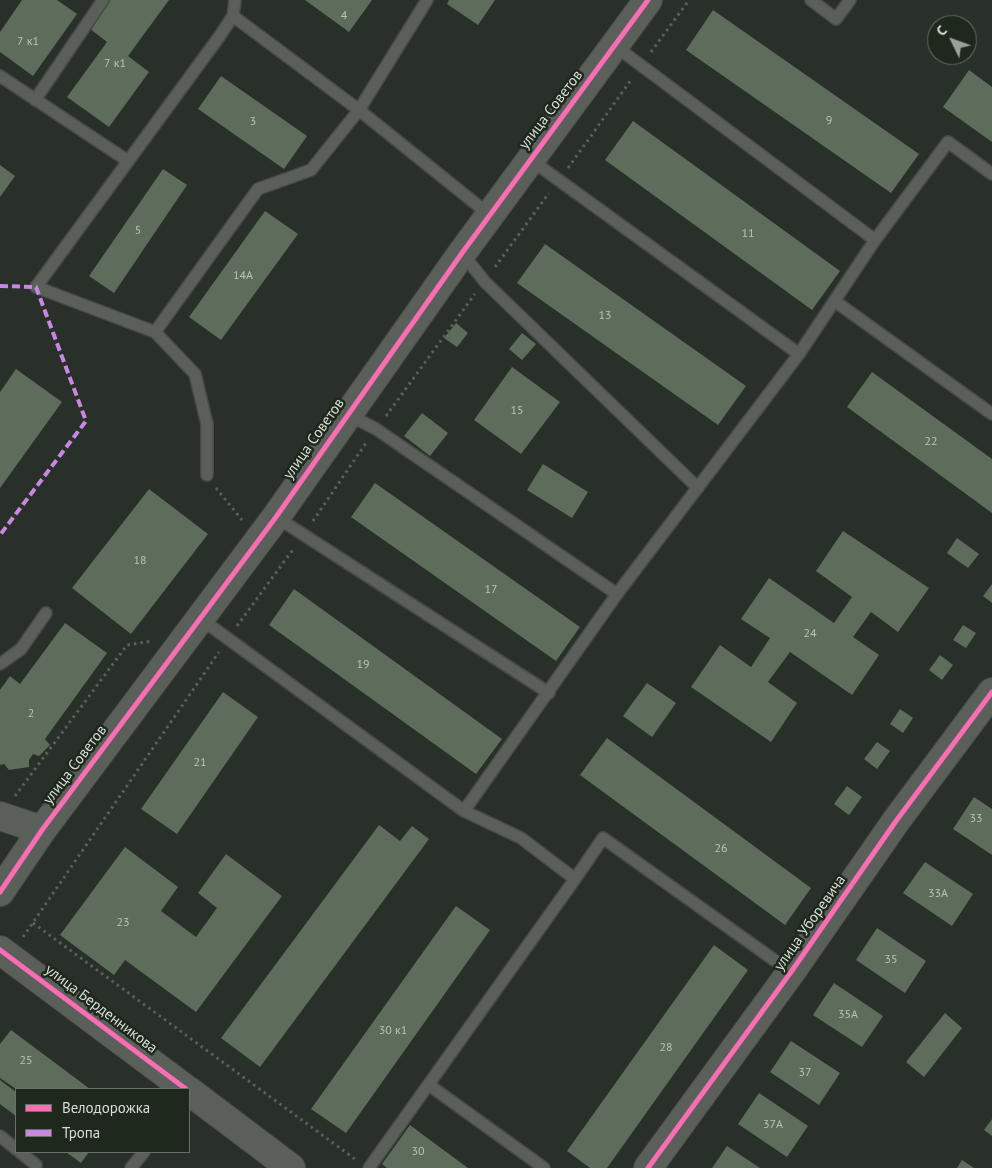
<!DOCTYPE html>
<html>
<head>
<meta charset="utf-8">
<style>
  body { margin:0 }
  #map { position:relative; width:992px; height:1168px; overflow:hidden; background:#292f29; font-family:"PT Sans",sans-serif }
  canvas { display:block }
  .legend { position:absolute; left:15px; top:1088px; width:175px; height:65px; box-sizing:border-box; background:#1e281c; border:1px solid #687166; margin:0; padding:6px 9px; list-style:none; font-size:15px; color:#d8ded6 }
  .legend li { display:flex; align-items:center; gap:10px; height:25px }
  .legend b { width:25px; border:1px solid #687166 }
  .north { position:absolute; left:927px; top:15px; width:50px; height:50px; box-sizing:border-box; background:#1e281c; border:1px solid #687166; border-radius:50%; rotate:312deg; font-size:14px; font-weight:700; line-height:20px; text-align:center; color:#d8ded6 }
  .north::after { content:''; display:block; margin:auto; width:18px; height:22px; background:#9ba199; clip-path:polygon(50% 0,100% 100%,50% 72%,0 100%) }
</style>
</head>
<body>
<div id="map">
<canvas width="992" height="1168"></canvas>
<ul class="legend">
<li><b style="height:6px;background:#f96db3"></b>Велодорожка</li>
<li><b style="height:6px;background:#c787e3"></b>Тропа</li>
</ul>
<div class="north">С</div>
</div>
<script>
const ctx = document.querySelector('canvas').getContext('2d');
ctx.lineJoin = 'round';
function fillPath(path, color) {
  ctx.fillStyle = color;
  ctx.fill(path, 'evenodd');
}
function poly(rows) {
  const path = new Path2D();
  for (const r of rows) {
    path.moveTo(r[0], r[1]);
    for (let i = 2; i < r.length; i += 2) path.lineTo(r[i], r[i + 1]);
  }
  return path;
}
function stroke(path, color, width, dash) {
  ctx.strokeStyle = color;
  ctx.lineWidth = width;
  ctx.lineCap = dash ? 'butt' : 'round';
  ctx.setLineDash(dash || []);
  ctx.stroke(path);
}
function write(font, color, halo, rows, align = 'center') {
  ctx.font = font + ' "PT Sans",sans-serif';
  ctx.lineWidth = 5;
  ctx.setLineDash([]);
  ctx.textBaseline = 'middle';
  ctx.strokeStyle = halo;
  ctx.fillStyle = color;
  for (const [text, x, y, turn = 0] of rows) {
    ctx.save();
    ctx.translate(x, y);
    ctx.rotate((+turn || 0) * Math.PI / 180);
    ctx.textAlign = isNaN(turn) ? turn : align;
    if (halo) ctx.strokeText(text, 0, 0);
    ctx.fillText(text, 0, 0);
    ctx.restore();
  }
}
fillPath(poly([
  [22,0,57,0,77,14,33,76,0,52,0,32],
  [109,0,169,0,128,56,149,72,109,127,67,97,107,42,89,28],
  [305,0,372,0,349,32],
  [449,0,495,0,478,25,447,4],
  [713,10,919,154,891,193,686,50],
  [969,70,992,87,992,142,943,107],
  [221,76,307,136,284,169,198,109],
  [633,121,840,271,812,310,605,160],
  [0,165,15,176,0,197],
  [163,169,187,185,114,293,89,276],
  [265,211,298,234,221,340,189,317],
  [545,244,746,386,718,425,517,283],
  [456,323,468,333,457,347,444,338],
  [522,333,536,344,522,360,509,349],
  [512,367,560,402,521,454,474,420],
  [16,369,62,402,0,488,0,392],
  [872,372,992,459,992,513,847,407],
  [422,413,448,433,430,456,404,436],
  [543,464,588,492,572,518,527,490],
  [375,483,580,627,556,661,351,517],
  [149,489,208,534,131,634,72,588],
  [843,531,929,588,898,632,871,612,853,637,879,655,852,695,790,652,768,682,797,703,771,742,691,687,720,645,751,667,770,638,741,619,769,578,834,623,852,597,816,571],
  [957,538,979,554,968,568,947,553],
  [992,584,992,603,983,596],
  [294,589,502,739,476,774,269,625],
  [65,623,107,653,45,739,50,745,39,756,33,754,29,760,29,767,9,770,4,764,0,765,0,690,10,676,20,684],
  [963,625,976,633,966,648,953,640],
  [940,655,953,665,942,680,929,670],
  [647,683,676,703,652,737,623,716],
  [223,692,258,717,177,834,141,809],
  [900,709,913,718,903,733,890,724],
  [607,738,811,888,785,925,580,775],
  [877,742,890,751,877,769,864,759],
  [847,786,862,797,849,815,834,804],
  [974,797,992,809,992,855,953,829],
  [379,825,400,841,412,826,429,839,260,1067,221,1038],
  [125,847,178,887,161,911,196,937,217,908,198,893,226,854,282,896,196,1012,125,960,114,975,60,935],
  [925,862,973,894,952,926,903,893],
  [456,906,490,930,346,1133,311,1109],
  [877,928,926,961,905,993,856,960],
  [714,945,748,970,607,1168,590,1168,567,1151],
  [834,983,883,1016,862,1047,813,1015],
  [945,1013,962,1028,924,1077,906,1062],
  [11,1030,90,1089,16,1089,0,1078,0,1044],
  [791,1041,840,1073,819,1105,770,1072],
  [0,1080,16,1092,16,1116,0,1104],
  [759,1093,808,1126,787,1157,738,1124],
  [992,1119,992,1136,984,1130],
  [410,1125,430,1140,468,1168,387,1168,382,1164],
  [727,1146,760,1168,712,1168],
  [66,1152,89,1152,81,1163],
  [962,1160,974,1168,957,1168]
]), '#5e6c5c');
const lane = poly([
  [811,0,836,19,850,0],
  [233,16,359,110,491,216],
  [615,46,875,240],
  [0,76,128,161],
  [35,100,103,0],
  [531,160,799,354],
  [462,253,485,282,698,488],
  [836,302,992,414],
  [155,332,258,189,311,170,359,110,427,0],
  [349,415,376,429,617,594],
  [207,475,207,424,195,374,155,332,36,287,219,37,233,16,235,0],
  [276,517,549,693],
  [201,619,464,811,521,838,575,879,369,1168],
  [0,664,21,649,46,613],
  [464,811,617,594,799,354,875,240,948,142,992,174],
  [575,879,603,838,791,972],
  [429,1085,544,1168],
  [0,1136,16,1149],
  [20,1152,36,1165],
  [131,1168,144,1152]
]);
const secondary = poly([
  [0,816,42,830],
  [0,892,42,830,276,517,462,253,648,0],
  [0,950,186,1089],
  [189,1091,291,1168],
  [648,1168,791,972,896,821,992,692]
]);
stroke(lane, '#464b46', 14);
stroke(secondary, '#464b46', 30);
stroke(poly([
  [651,52,689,0],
  [568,168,631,80],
  [495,267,549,193],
  [386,416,475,294],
  [216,488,242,520],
  [313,521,366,443],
  [237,626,294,548],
  [15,796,127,645,152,641],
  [33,923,355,1159],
  [23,937,219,652]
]), '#5c605b', 3, [2.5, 4]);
stroke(lane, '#5a5f5a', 11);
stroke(secondary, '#5a5f5a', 28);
stroke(poly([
  [0,286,36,287,86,421,0,535]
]), '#c787e3', 4, [8, 4]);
stroke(poly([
  [0,892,42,830,276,517,462,253,648,0],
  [0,950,186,1089],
  [648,1168,791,972,896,821,992,692]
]), '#f96db3', 5);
write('12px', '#bac2b8', null, [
  ["4",344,16],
  ["7 к1",28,42],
  ["7 к1",115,64],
  ["9",829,121],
  ["3",253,122],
  ["5",138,231],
  ["11",748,234],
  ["14А",243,276],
  ["13",605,316],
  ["15",517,411],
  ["22",931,442],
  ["18",140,561],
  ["17",491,590],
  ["24",810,634],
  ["19",363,665],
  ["2",31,714],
  ["21",200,763],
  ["33",976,819],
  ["26",721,849],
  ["33А",938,894],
  ["23",123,923],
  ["35",891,960],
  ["35А",848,1015],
  ["30 к1",393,1031],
  ["28",666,1048],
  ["25",26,1061],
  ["37",805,1073],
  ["37А",773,1125],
  ["30",418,1152]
]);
write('15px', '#d8ded6', '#1e281c', [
  ["улица Советов",551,110,-53],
  ["улица Советов",314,439,-55],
  ["улица Советов",75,765,-53],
  ["улица Уборевича",810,923,-55],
  ["улица Берденникова",101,1009,37]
]);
</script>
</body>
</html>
